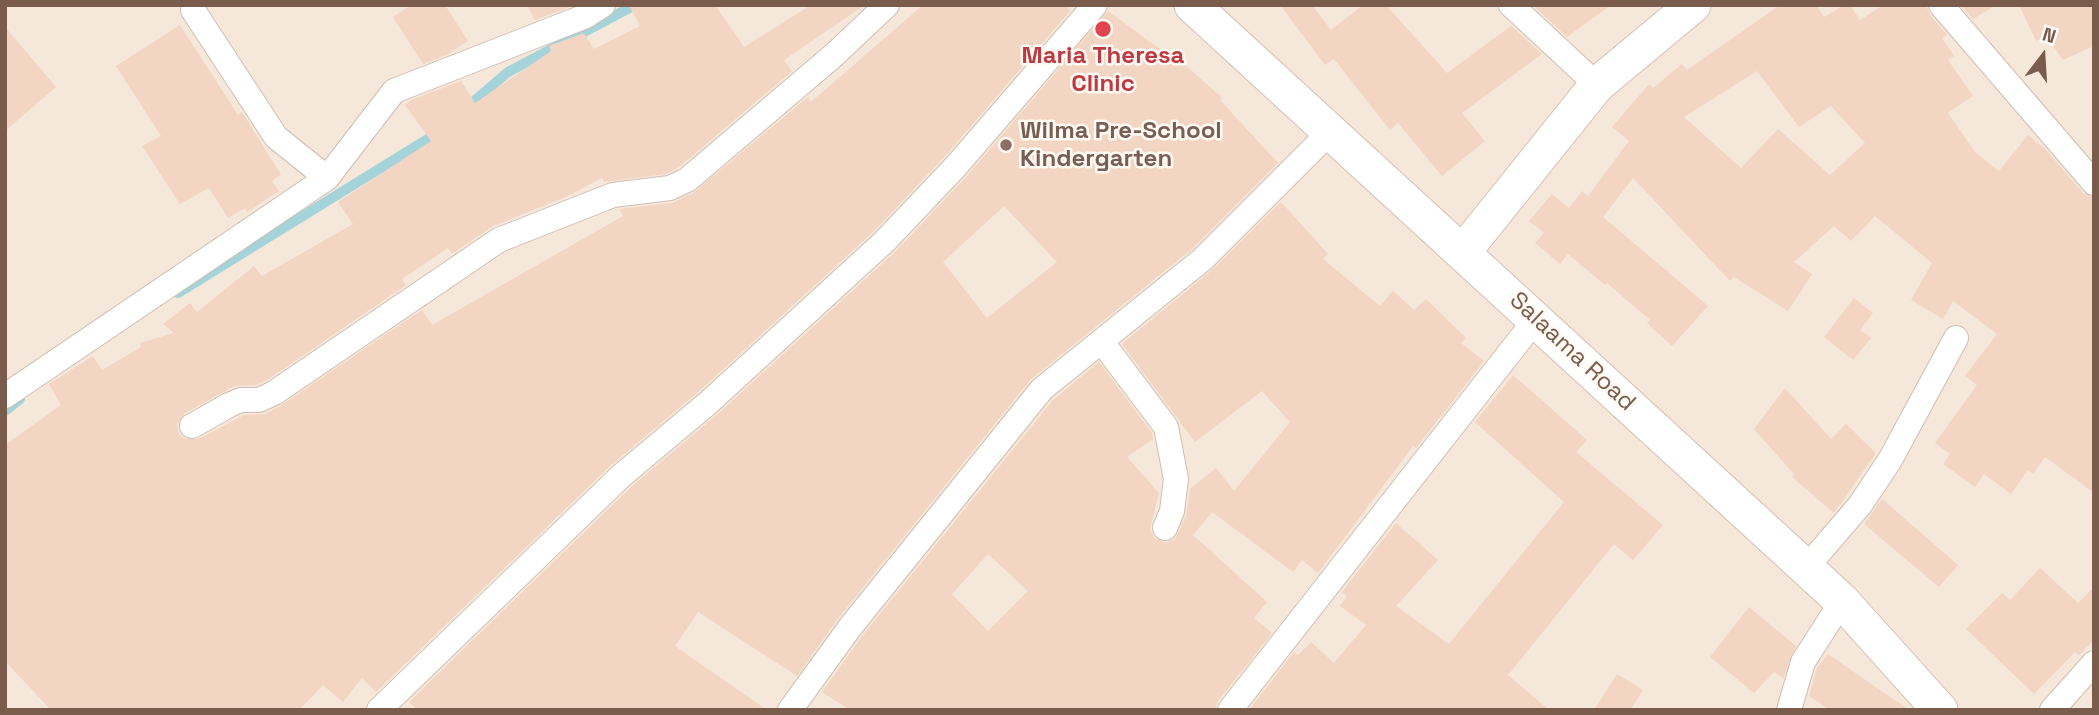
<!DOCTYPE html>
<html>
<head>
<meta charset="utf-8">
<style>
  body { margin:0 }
  #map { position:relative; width:2099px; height:715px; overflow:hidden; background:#fdf6ec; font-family:"Space Grotesk",sans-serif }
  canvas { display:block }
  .frame { position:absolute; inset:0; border:7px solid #7a5c4d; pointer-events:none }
  .north { position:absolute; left:2008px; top:21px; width:70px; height:70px; -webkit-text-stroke:5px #fffaf3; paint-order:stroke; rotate:17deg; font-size:19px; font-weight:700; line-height:28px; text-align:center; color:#7a5c4d }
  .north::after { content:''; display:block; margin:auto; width:24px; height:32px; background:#7a5c4d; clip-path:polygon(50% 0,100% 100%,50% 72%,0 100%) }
</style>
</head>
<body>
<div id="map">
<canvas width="2099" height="715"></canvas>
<div class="frame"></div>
<div class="north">N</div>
</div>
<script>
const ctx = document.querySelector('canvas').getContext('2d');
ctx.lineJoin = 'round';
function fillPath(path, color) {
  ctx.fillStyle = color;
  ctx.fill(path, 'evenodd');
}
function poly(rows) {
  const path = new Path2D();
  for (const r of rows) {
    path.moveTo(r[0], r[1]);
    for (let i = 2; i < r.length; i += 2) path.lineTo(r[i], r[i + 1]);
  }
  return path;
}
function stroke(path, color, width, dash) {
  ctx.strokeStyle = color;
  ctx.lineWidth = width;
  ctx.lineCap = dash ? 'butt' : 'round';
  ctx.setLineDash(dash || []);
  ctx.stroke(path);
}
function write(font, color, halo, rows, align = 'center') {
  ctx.font = font + ' "Space Grotesk",sans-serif';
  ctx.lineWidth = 5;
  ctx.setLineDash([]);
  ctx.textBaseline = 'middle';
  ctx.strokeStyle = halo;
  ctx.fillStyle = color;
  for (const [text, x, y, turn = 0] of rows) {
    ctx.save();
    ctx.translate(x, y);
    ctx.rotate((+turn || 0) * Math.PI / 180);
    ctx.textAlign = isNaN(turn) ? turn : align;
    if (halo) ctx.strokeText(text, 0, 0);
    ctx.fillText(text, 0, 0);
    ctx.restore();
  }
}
fillPath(poly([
  [5,5,2094,5,2094,710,5,710]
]), '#f5e8da');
stroke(poly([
  [466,108,508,72,635,5],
  [178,293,439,132],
  [5,411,20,399]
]), '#a5d3da', 10);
fillPath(poly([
  [411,5,445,5,468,41,448,54,423,64,393,17],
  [527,5,568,5,569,7,535,20],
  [629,5,715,5,744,47,811,5,865,5,784,60,792,71,679,167,666,174,604,182,602,178,566,197,493,226,452,254,448,248,402,279,406,285,267,380,256,385,235,386,185,413,177,425,179,434,185,439,199,439,244,415,265,414,280,406,422,310,432,325,623,216,619,209,672,203,693,193,808,97,811,102,923,5,1065,5,1070,11,946,155,875,230,698,392,611,465,376,692,362,678,343,702,323,685,299,710,51,710,5,661,5,445,61,405,49,384,93,356,102,370,141,347,140,343,174,333,163,324,190,303,197,312,254,266,262,276,353,224,338,202,431,141,405,105,411,100,461,81,475,103,551,51,549,46,584,33,594,49,640,26],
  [1280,5,1312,5,1331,30,1363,5,1386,5,1447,73,1511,26,1542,54,1462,113,1485,141,1442,176,1398,123,1390,130,1334,59,1325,65],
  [1539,5,1611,5,1567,37,1536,8],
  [1780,5,1816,5,1824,17,1844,5,1850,5,1860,20,1883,5,1926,5,1930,15,1947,35,1942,38,1954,56,1948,60,1973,96,1948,113,1975,152,1999,171,2028,135,2045,149,2083,193,2094,197,2094,493,2045,457,2033,474,2028,470,2011,494,1984,474,1975,487,1943,464,1950,454,1935,443,1977,385,1965,376,1997,334,1953,301,1943,319,1911,300,1932,263,1875,216,1851,241,1834,226,1794,262,1812,274,1788,311,1734,277,1730,281,1633,178,1603,217,1708,306,1672,346,1647,323,1650,320,1607,283,1605,285,1568,254,1560,264,1535,243,1544,233,1529,221,1552,194,1569,208,1582,191,1588,196,1629,141,1612,127,1649,84,1653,88,1682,64,1687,70],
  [1757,71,1799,127,1831,106,1865,143,1830,175,1778,129,1741,168,1684,117],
  [1961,5,1996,5,1973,19],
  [2019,5,2094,5,2094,46,2063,60,2046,36,2036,41],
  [1108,11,1168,55,1171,52,1222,98,1220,100,1278,163,1193,248,1031,379,839,617,797,676,698,612,675,646,767,710,418,710,409,702,631,487,718,414,896,251,968,175],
  [1004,206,1057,262,987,318,943,262],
  [180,25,238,115,242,112,281,175,272,181,279,191,247,212,245,208,228,218,209,188,180,204,142,146,161,136,116,66],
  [5,27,56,87,5,131],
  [1281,202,1328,254,1323,259,1380,306,1393,291,1414,310,1426,299,1466,338,1461,343,1484,361,1416,448,1413,446,1318,573,1302,560,1293,572,1212,512,1193,535,1267,602,1254,618,1272,633,1218,701,1215,710,850,710,822,692,863,635,1053,400,1099,362,1152,433,1153,439,1127,457,1159,493,1150,529,1154,538,1166,543,1175,539,1186,516,1190,489,1216,468,1234,491,1290,422,1262,391,1195,442,1122,344,1212,270],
  [988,554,1028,591,988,631,952,594],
  [1854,298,1873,313,1860,330,1871,338,1853,360,1824,337],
  [1513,375,1587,440,1576,452,1663,525,1633,560,1614,544,1508,675,1549,710,1249,710,1294,652,1298,655,1311,642,1334,663,1366,625,1340,606,1347,596,1342,592,1396,523,1438,560,1396,606,1449,644,1564,502,1475,422],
  [1785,388,1831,439,1846,424,1876,453,1834,513,1792,477,1794,474,1754,429],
  [1882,499,1958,565,1939,587,1864,524],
  [2040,568,2078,603,2094,587,2094,640,2079,655,2075,652,2034,694,1966,629,2002,593,2010,600],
  [1749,607,1796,646,1783,678,1774,672,1754,693,1710,657],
  [1828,654,1909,710,1829,710,1809,696,1817,668],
  [1617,674,1643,690,1630,710,1594,710]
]), '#f3d5c3');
const street = poly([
  [1511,5,1597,85],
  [1941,5,2094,183],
  [193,10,276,137,327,178],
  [1102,342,1166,427,1176,479,1172,511,1165,528],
  [5,396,327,178,394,91,586,16,603,5],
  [192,426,229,405,241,400,259,400,274,393,499,240,613,195,670,188,687,180,834,55,887,5],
  [1806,568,1860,505,1890,460,1956,338],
  [379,710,621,476,708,403,885,241,957,165,1095,5],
  [790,710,851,626,1042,389,1203,259,1331,131],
  [1230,710,1536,319],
  [1789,710,1803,662,1842,601],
  [2052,710,2094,663]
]);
const secondary = poly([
  [1192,5,1842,601,1940,710],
  [1463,252,1597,85,1693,5]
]);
stroke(street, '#d1beb0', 26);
stroke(secondary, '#d6c0b0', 37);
stroke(street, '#fff', 24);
stroke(secondary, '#fff', 35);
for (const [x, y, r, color] of [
  [1103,29,9,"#e0444e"],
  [1006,145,7,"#8d6e63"]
]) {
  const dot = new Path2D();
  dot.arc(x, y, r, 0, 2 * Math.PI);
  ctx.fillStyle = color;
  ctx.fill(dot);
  stroke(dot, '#fffaf3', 2.5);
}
write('bold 24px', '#be3a42', '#fffaf3', [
  ["Maria Theresa",1103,56],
  ["Clinic",1103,84]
]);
write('bold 24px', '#785e54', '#fffaf3', [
  ["Wilma Pre-School",1020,131],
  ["Kindergarten",1020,159]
], 'left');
write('24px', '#7a5c4d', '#fffaf3', [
  ["Salaama Road",1572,352,43]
]);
</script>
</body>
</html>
